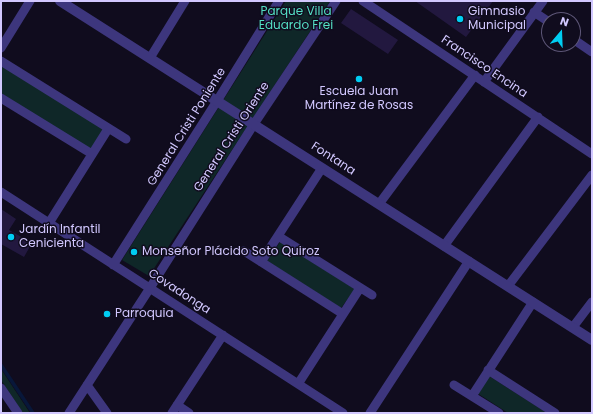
<!DOCTYPE html>
<html>
<head>
<meta charset="utf-8">
<style>
  body { margin:0 }
  #map { position:relative; width:593px; height:414px; overflow:hidden; background:#100c1e; font-family:Poppins,sans-serif }
  canvas { display:block }
  .frame { position:absolute; inset:0; border:2px solid #d2c8ff; pointer-events:none }
  .north { position:absolute; left:541px; top:12px; width:40px; height:40px; box-sizing:border-box; background:#100c1e; border:1px solid #5e5778; border-radius:50%; rotate:19deg; font-size:11px; font-weight:700; line-height:16px; text-align:center; color:#d2c8ff }
  .north::after { content:''; display:block; margin:auto; width:14px; height:18px; background:#00cdf3; clip-path:polygon(50% 0,100% 100%,50% 72%,0 100%) }
</style>
</head>
<body>
<div id="map">
<canvas width="593" height="414"></canvas>
<div class="frame"></div>
<div class="north">N</div>
</div>
<script>
const ctx = document.querySelector('canvas').getContext('2d');
ctx.lineJoin = 'round';
function fillPath(path, color) {
  ctx.fillStyle = color;
  ctx.fill(path, 'evenodd');
}
function poly(rows) {
  const path = new Path2D();
  for (const r of rows) {
    path.moveTo(r[0], r[1]);
    for (let i = 2; i < r.length; i += 2) path.lineTo(r[i], r[i + 1]);
  }
  return path;
}
function stroke(path, color, width, dash) {
  ctx.strokeStyle = color;
  ctx.lineWidth = width;
  ctx.lineCap = dash ? 'butt' : 'round';
  ctx.setLineDash(dash || []);
  ctx.stroke(path);
}
function write(font, color, halo, rows, align = 'center') {
  ctx.font = font + ' Poppins,sans-serif';
  ctx.lineWidth = 3;
  ctx.setLineDash([]);
  ctx.textBaseline = 'middle';
  ctx.strokeStyle = halo;
  ctx.fillStyle = color;
  for (const [text, x, y, turn = 0] of rows) {
    ctx.save();
    ctx.translate(x, y);
    ctx.rotate((+turn || 0) * Math.PI / 180);
    ctx.textAlign = isNaN(turn) ? turn : align;
    if (halo) ctx.strokeText(text, 0, 0);
    ctx.fillText(text, 0, 0);
    ctx.restore();
  }
}
fillPath(poly([
  [286,1,330,1,149,276,122,260],
  [1,65,105,129,91,151,1,93],
  [280,242,355,289,341,308,267,261],
  [1,369,30,413,23,413,1,380],
  [489,376,547,413,508,413,477,393]
]), '#0f2728');
stroke(poly([
  [1,365,33,413]
]), '#08173a', 3.5);
fillPath(poly([
  [415,1,493,1,466,37],
  [351,9,398,40,388,54,341,23],
  [1,209,16,219,9,230,32,243,24,257,1,244]
]), '#22183f');
stroke(poly([
  [363,1,592,154],
  [534,12,549,22],
  [573,39,592,52],
  [1,48,30,1],
  [150,58,185,1],
  [1,61,126,139],
  [484,82,543,1],
  [1,98,92,154],
  [1,192,343,413],
  [379,204,475,75],
  [49,223,108,129],
  [278,236,372,295],
  [444,246,538,117],
  [244,251,343,314],
  [261,262,322,168],
  [113,265,217,101,279,1],
  [508,286,592,175],
  [573,327,592,302],
  [488,370,555,413],
  [298,384,360,288],
  [87,385,107,413],
  [454,385,499,413],
  [1,388,18,413],
  [472,396,533,302],
  [177,405,189,413],
  [69,413,150,288,254,124,336,1],
  [172,413,223,335],
  [370,413,469,261]
]), '#3d367d', 9);
stroke(poly([
  [60,1,592,340]
]), '#3d367d', 10);
for (const [x, y, r, color] of [
  [460,19,4,"#00cdf3"],
  [359,79,4,"#00cdf3"],
  [11,237,4,"#00cdf3"],
  [134,252,4,"#00cdf3"],
  [107,314,4,"#00cdf3"]
]) {
  const dot = new Path2D();
  dot.arc(x, y, r, 0, 2 * Math.PI);
  ctx.fillStyle = color;
  ctx.fill(dot);
  stroke(dot, '#100c1e', 1.5);
}
write('12px', '#54dfc4', '#100c1e', [
  ["Parque Villa",296,12],
  ["Eduardo Frei",296,26]
]);
write('12px', '#d2c8ff', '#100c1e', [
  ["Gimnasio",468,12],
  ["Municipal",468,26],
  ["Escuela Juan",359,92,"center"],
  ["Martínez de Rosas",359,106,"center"],
  ["Jardín Infantil",19,230],
  ["Cenicienta",19,244],
  ["Monseñor Plácido Soto Quiroz",142,252],
  ["Parroquia",115,314]
], 'left');
write('12px', '#d2c8ff', '#100c1e', [
  ["Francisco Encina",484,67,34],
  ["General Cristi Poniente",187,127,-58],
  ["General Cristi Oriente",232,137,-57],
  ["Fontana",333,159,33],
  ["Covadonga",179,292,33]
]);
</script>
</body>
</html>
